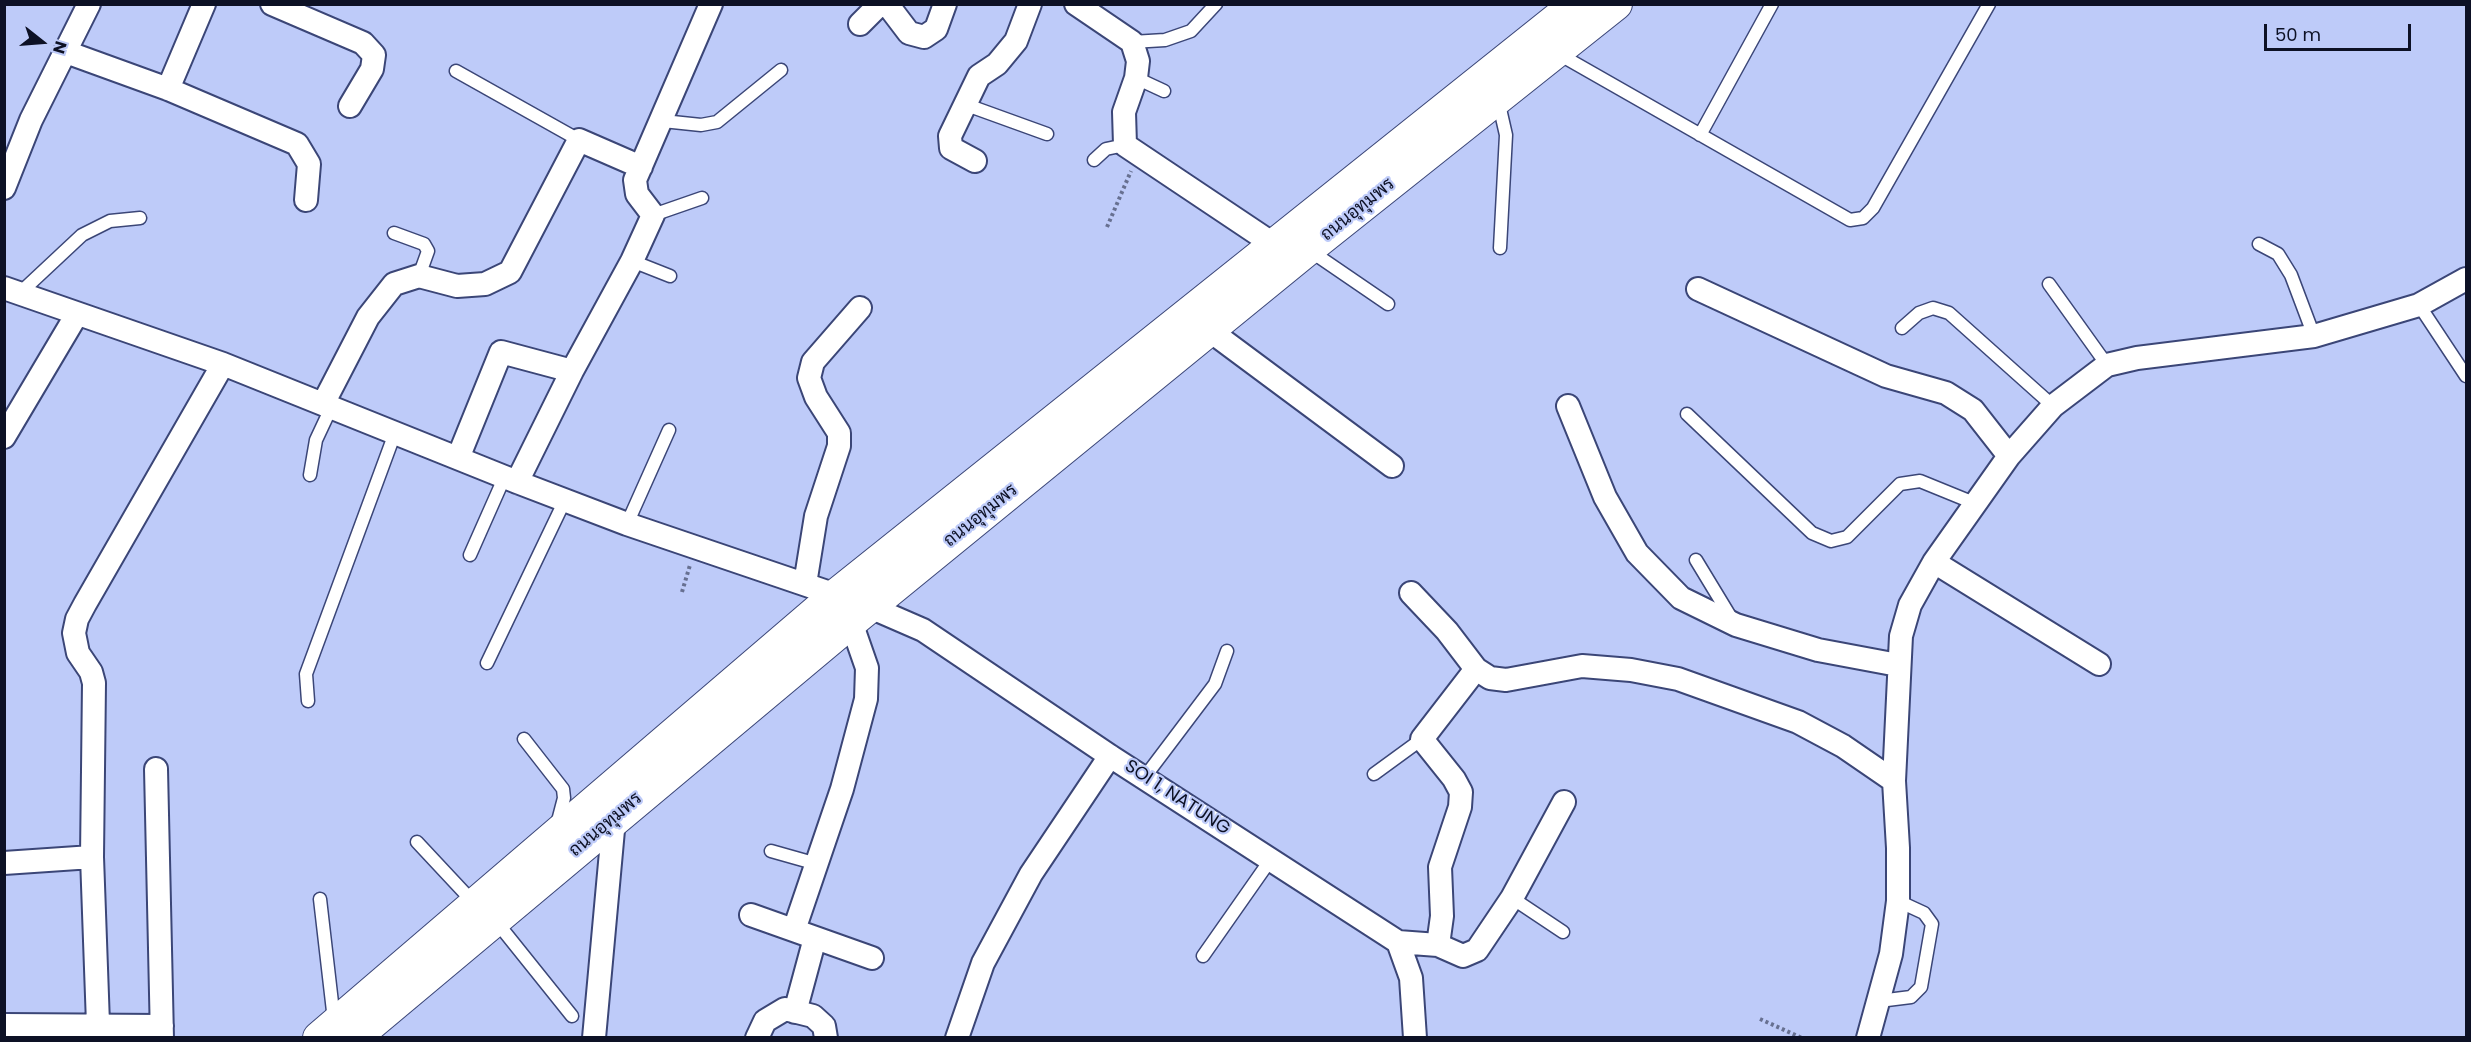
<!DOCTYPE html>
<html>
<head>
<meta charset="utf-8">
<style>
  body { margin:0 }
  #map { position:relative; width:2471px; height:1042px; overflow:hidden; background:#becbf9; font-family:Poppins,sans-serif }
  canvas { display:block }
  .frame { position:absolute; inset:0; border:6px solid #0d1125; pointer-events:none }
  .north { position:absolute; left:12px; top:12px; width:60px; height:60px; -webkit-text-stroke:4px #becbf9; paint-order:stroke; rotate:107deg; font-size:16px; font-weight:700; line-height:24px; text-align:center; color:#0d1125 }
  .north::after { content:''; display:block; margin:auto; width:21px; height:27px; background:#0d1125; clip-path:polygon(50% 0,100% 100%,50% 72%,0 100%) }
  .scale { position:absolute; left:2264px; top:24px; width:147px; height:27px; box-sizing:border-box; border:3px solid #0d1125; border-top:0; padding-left:8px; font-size:18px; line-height:21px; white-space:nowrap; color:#0d1125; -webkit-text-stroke:4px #becbf9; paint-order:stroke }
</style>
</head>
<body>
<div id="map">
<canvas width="2471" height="1042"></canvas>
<div class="frame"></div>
<div class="north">N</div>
<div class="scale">50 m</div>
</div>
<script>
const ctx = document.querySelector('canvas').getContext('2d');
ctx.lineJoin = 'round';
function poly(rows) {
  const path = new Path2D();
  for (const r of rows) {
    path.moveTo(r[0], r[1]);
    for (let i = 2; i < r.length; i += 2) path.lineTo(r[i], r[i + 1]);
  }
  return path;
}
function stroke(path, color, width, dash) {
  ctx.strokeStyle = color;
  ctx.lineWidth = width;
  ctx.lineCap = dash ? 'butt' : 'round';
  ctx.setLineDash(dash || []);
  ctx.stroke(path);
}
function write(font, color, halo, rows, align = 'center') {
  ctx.font = font + ' Poppins,Sarabun,sans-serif';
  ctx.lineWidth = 4.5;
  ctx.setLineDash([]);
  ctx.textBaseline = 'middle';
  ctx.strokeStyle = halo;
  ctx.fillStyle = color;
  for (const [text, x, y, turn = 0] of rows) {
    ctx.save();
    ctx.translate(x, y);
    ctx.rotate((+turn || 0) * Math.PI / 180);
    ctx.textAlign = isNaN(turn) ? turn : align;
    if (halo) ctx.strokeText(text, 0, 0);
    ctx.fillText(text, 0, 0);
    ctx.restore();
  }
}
const lane = poly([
  [1132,42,1165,40,1191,31,1216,4],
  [1557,53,1850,220,1863,218,1873,208,1989,4],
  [456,71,579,140],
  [1136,78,1164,91],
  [1498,100,1506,135,1500,248],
  [964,104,1047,134],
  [663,121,701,125,717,122,781,70],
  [1700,135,1772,4],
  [1094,160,1106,149,1125,145],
  [653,215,702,198],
  [394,233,424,244,428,251,419,276],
  [2259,244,2278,254,2291,275,2314,336],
  [1309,250,1388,304],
  [632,261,670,276],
  [2049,284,2107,365],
  [20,293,82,235,110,221,140,218],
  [2419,305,2466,376],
  [1902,328,1919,313,1933,308,1949,313,2053,406],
  [1687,414,1812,533,1831,541,1847,537,1900,484,1920,481,1974,503],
  [310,475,316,440,331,408],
  [627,524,669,430],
  [470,555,505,476],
  [1696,560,1733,621],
  [487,663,565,500],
  [308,701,306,674,395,433],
  [524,739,563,789,564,798,558,821,559,826],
  [1374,774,1422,739],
  [1144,778,1215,684,1227,651],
  [417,842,474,903],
  [771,851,817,864],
  [1512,898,1563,932],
  [320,899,334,1020],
  [495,920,572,1016],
  [1203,956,1271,859],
  [1879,1001,1911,997,1921,987,1932,924,1924,913,1898,901]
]);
const street = poly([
  [272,4,363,43,374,55,372,69,350,106],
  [882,4,890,8,909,33,924,37,936,29,945,4],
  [1076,4,1132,42,1138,61,1136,78,1124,112,1125,145,1273,244],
  [860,24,880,4],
  [66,52,168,89,297,144,309,164,306,200],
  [168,89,204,4],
  [975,161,951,148,950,136,979,76,997,64,1016,41,1030,4],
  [4,188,31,120,89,4],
  [4,288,223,364,517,482,627,524,836,595],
  [1698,289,1886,376,1946,393,1973,410,2009,456],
  [1209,330,1392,466],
  [323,404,368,317,394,284,419,276,457,286,485,284,510,272,579,140,641,167],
  [1568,406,1605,497,1637,553,1681,598,1736,625,1818,650,1898,665],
  [4,437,77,314],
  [458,458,501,352,572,371],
  [517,482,572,371,632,261,653,215,637,194,635,180,711,4],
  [1934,562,2099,664],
  [805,584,816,516,839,446,839,433,816,397,809,378,813,362,860,308],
  [1411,593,1447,631,1476,669,1490,678,1506,680,1582,666,1631,670,1678,679,1798,722,1843,746,1894,781],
  [870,607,923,630,1110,756,1398,942,1411,978,1415,1038],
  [156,769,162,1038],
  [4,863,92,857],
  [751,915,872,958],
  [794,930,842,789,866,699,867,668,851,622],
  [1398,942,1438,945,1463,956,1477,950,1512,898,1564,802],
  [1438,945,1442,916,1440,867,1460,807,1461,792,1454,779,1422,739,1476,669],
  [795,1012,815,938],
  [98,1024,92,857,94,683,91,672,78,653,74,633,77,619,85,604,223,364],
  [4,1025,162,1026],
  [594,1038,614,819],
  [757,1038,765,1021,785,1009,813,1016,824,1026,826,1038],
  [957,1038,983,963,1031,874,1110,756],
  [1868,1038,1891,954,1898,901,1898,848,1894,781,1901,636,1910,605,1934,562,2009,456,2053,406,2107,365,2137,358,2314,336,2419,305,2466,279]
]);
const secondary = poly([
  [319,1038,836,595,1576,4],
  [354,1038,851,622,1308,249,1616,4]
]);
stroke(lane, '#3b4677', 15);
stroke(street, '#3b4677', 26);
stroke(secondary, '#3b4677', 34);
stroke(poly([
  [1107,227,1131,171],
  [682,592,690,565],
  [1760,1019,1802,1038]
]), '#677091', 4, [3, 3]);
stroke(lane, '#fff', 12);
stroke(street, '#fff', 22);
stroke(secondary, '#fff', 32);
write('18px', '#0d1125', '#becbf9', [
  ["ถนนอุทุมพร",1358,210,-39],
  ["ถนนอุทุมพร",981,516,-39],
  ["SOI 1, NATUNG",1177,798,33],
  ["ถนนอุทุมพร",606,825,-40]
]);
</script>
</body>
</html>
